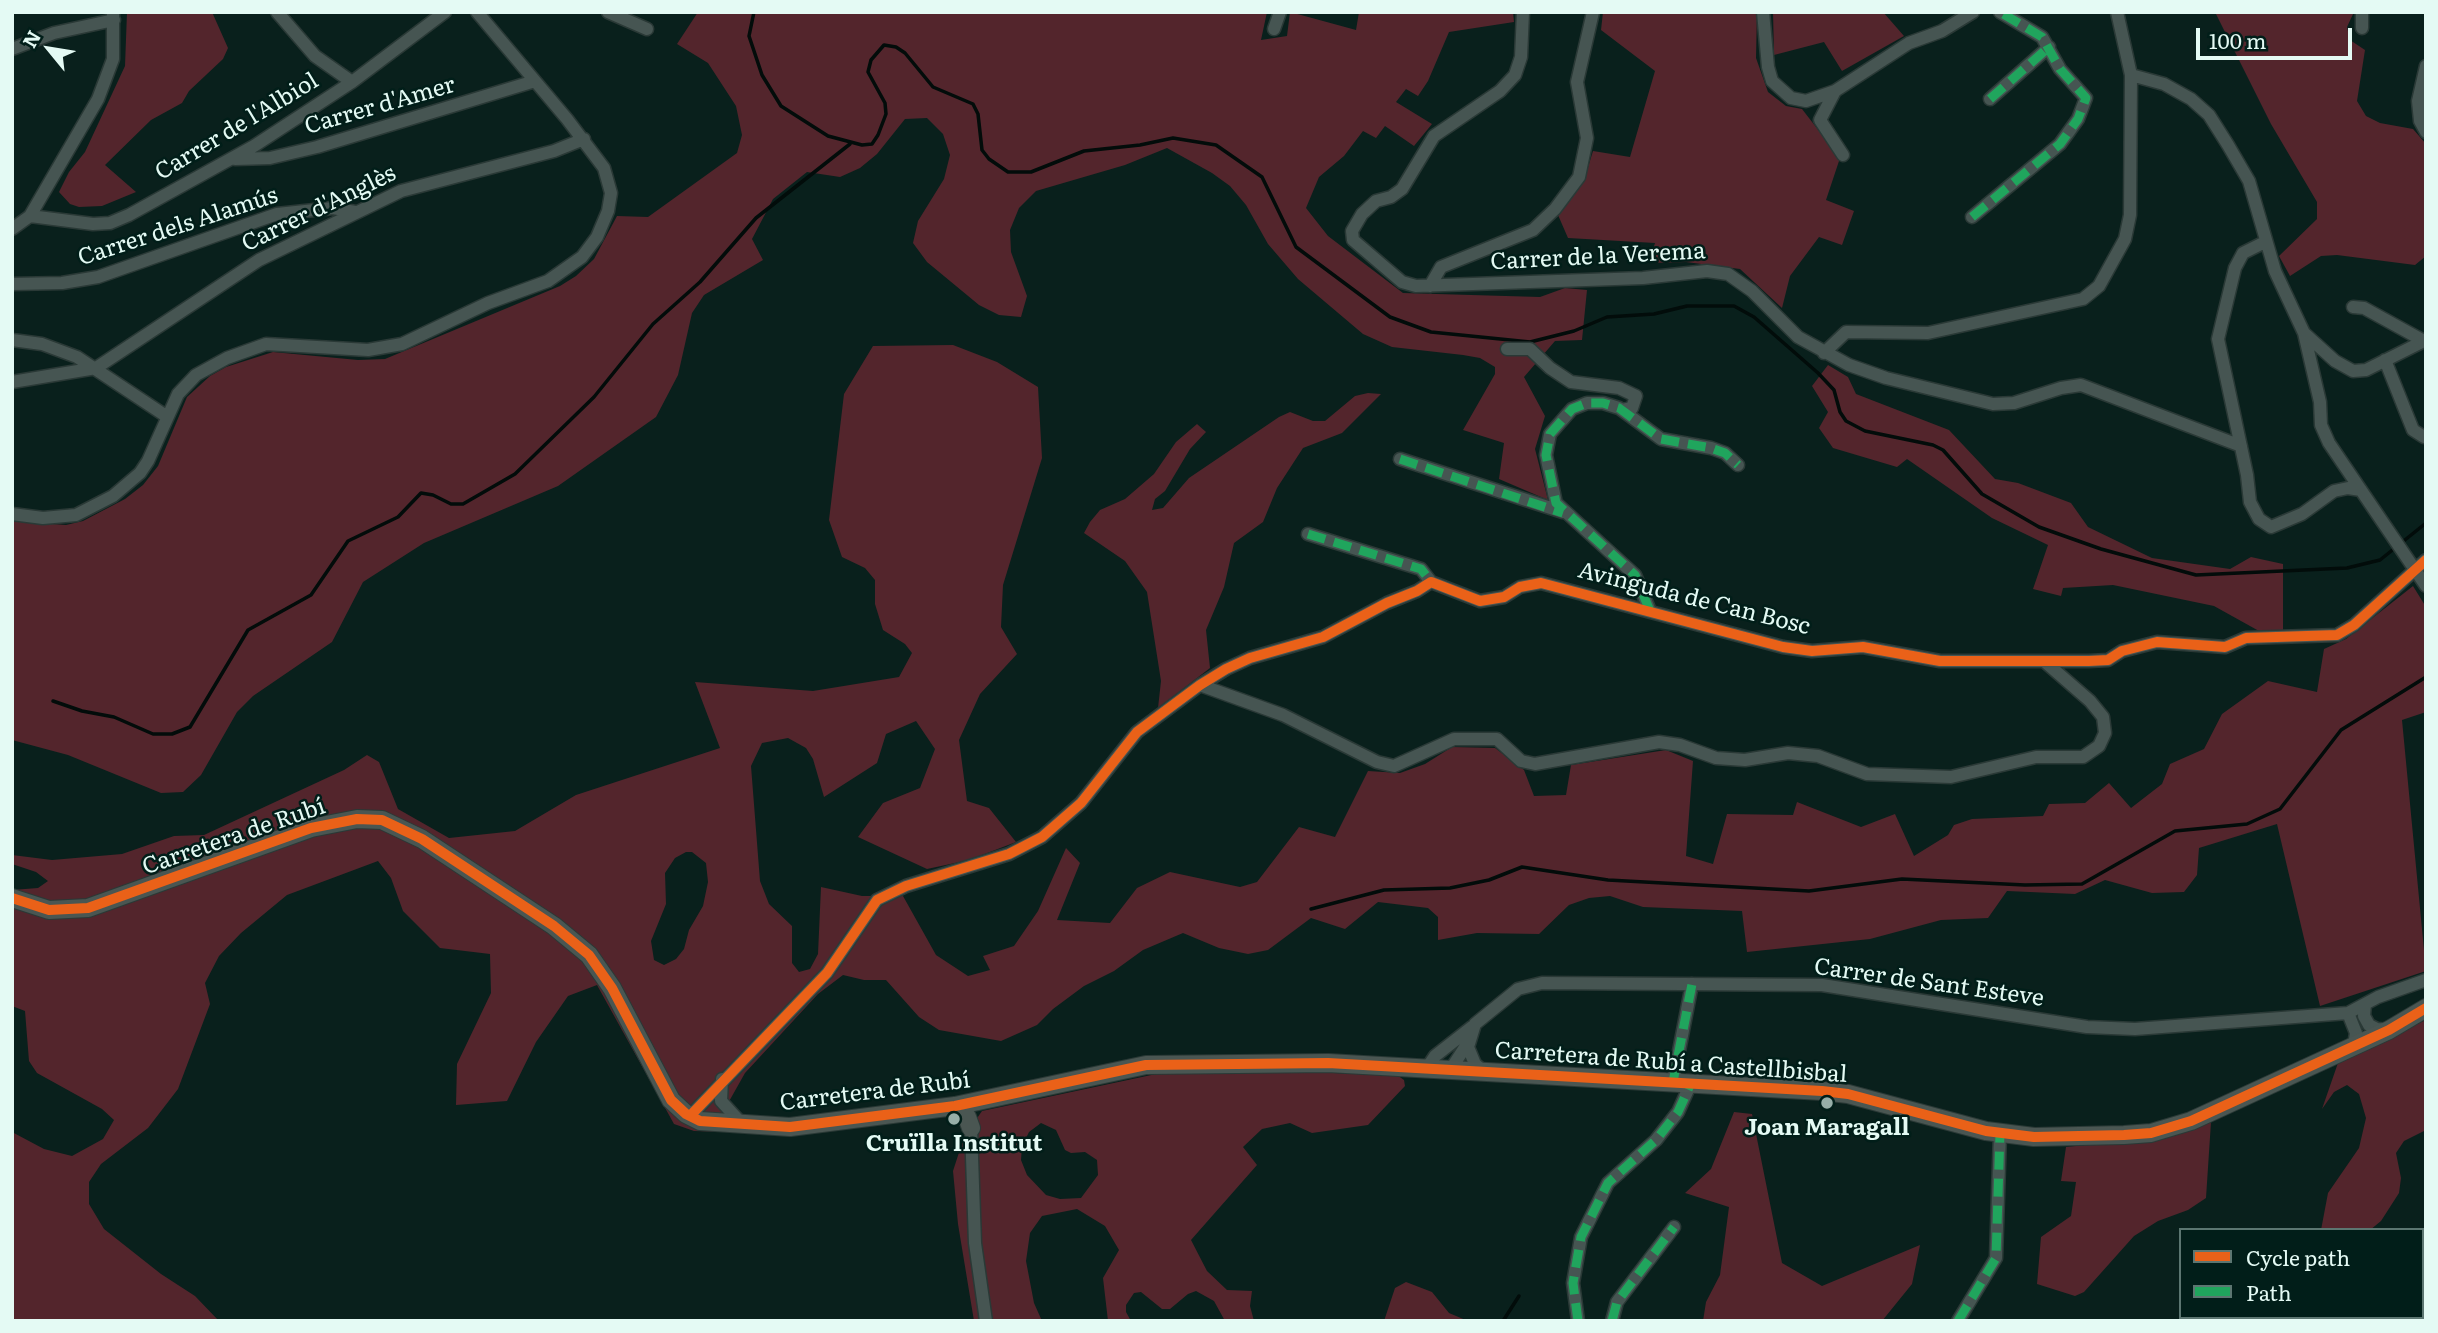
<!DOCTYPE html>
<html>
<head>
<meta charset="utf-8">
<style>
  body { margin:0 }
  #map { position:relative; width:2438px; height:1333px; overflow:hidden; background:#09201c; font-family:Literata,serif }
  canvas { display:block }
  .frame { position:absolute; inset:0; border:14px solid #e4faf4; pointer-events:none }
  .legend { position:absolute; left:2179px; top:1228px; width:245px; height:91px; box-sizing:border-box; background:#011e19; border:2px solid #5c7671; margin:0; padding:9px 12px; list-style:none; font-size:21px; color:#e4faf4 }
  .legend li { display:flex; align-items:center; gap:14px; height:35px }
  .legend b { width:35px; border:2px solid #5c7671 }
  .north { position:absolute; left:14px; top:14px; width:70px; height:70px; -webkit-text-stroke:5px #011e19; paint-order:stroke; rotate:300deg; font-size:19px; font-weight:700; line-height:28px; text-align:center; color:#e4faf4 }
  .north::after { content:''; display:block; margin:auto; width:24px; height:32px; background:#e4faf4; clip-path:polygon(50% 0,100% 100%,50% 72%,0 100%) }
  .scale { position:absolute; left:2196px; top:28px; width:156px; height:32px; box-sizing:border-box; border:4px solid #e4faf4; border-top:0; padding-left:9px; font-size:21px; line-height:24px; white-space:nowrap; color:#e4faf4; -webkit-text-stroke:5px #011e19; paint-order:stroke }
</style>
</head>
<body>
<div id="map">
<canvas width="2438" height="1333"></canvas>
<div class="frame"></div>
<ul class="legend">
<li><b style="height:9px;background:#ea6118"></b>Cycle path</li>
<li><b style="height:9px;background:#20a55d"></b>Path</li>
</ul>
<div class="north">N</div>
<div class="scale">100 m</div>
</div>
<script>
const ctx = document.querySelector('canvas').getContext('2d');
ctx.lineJoin = 'round';
function fillPath(path, color) {
  ctx.fillStyle = color;
  ctx.fill(path, 'evenodd');
}
function poly(rows) {
  const path = new Path2D();
  for (const r of rows) {
    path.moveTo(r[0], r[1]);
    for (let i = 2; i < r.length; i += 2) path.lineTo(r[i], r[i + 1]);
  }
  return path;
}
function stroke(path, color, width, dash) {
  ctx.strokeStyle = color;
  ctx.lineWidth = width;
  ctx.lineCap = dash ? 'butt' : 'round';
  ctx.setLineDash(dash || []);
  ctx.stroke(path);
}
function write(font, color, halo, rows, align = 'center') {
  ctx.font = font + ' Literata,serif';
  ctx.lineWidth = 5;
  ctx.setLineDash([]);
  ctx.textBaseline = 'middle';
  ctx.strokeStyle = halo;
  ctx.fillStyle = color;
  for (const [text, x, y, turn = 0] of rows) {
    ctx.save();
    ctx.translate(x, y);
    ctx.rotate((+turn || 0) * Math.PI / 180);
    ctx.textAlign = isNaN(turn) ? turn : align;
    if (halo) ctx.strokeText(text, 0, 0);
    ctx.fillText(text, 0, 0);
    ctx.restore();
  }
}
fillPath(poly([
  [127,12,212,12,228,48,223,59,189,91,182,103,151,120,105,165,136,192,102,206,79,207,70,204,59,192,69,172,85,152,125,66],
  [698,12,1267,12,1261,40,1287,36,1290,12,1356,30,1359,12,1513,12,1514,22,1449,32,1428,81,1418,96,1406,89,1396,102,1432,124,1414,146,1385,126,1376,138,1363,131,1344,156,1319,177,1306,208,1328,236,1403,293,1540,297,1565,288,1587,290,1582,340,1555,341,1524,377,1545,416,1535,449,1548,500,1499,479,1504,443,1463,430,1495,374,1495,367,1480,358,1463,355,1392,347,1363,334,1298,279,1268,244,1246,205,1230,186,1212,173,1167,148,1125,165,1036,191,1019,208,1010,230,1011,252,1027,296,1021,317,999,315,979,305,927,262,913,243,918,221,944,179,950,155,943,134,927,118,905,119,877,154,860,168,840,177,807,172,773,199,752,239,763,260,704,295,692,313,678,375,656,417,558,486,424,543,363,582,332,642,253,696,237,712,201,775,183,792,161,793,68,755,12,740,12,521,66,525,83,521,125,499,143,485,158,466,187,397,210,376,226,367,273,352,358,360,385,359,560,286,576,276,594,259,617,216,648,217,737,153,742,135,736,106,708,63,677,44],
  [1603,12,1757,12,1756,58,1768,92,1786,106,1802,109,1840,158,1826,200,1854,211,1842,245,1819,237,1790,276,1782,308,1740,269,1686,262,1649,263,1655,243,1568,238,1558,215,1585,177,1593,151,1630,157,1655,71,1601,30],
  [1773,12,1883,12,1904,36,1842,71,1824,42,1774,55],
  [2215,12,2354,12,2347,27,2350,40,2365,50,2357,101,2366,116,2380,123,2413,129,2426,144,2426,256,2415,265,2337,255,2321,256,2290,276,2279,256,2317,219,2317,202,2271,124],
  [953,345,997,362,1038,387,1042,458,1003,585,1001,627,1017,654,980,694,959,740,967,801,989,808,1016,842,969,860,927,869,858,837,883,803,920,788,935,749,916,721,886,734,877,763,824,797,813,759,806,748,788,738,762,743,751,766,760,881,769,904,792,926,792,963,799,972,810,969,818,954,821,887,862,896,903,896,936,955,968,976,990,970,983,956,1014,946,1038,911,1066,848,1080,863,1057,920,1110,923,1137,888,1170,872,1240,887,1257,882,1299,827,1335,837,1368,771,1400,773,1425,764,1452,747,1495,748,1524,770,1534,796,1566,795,1571,765,1666,750,1693,761,1686,856,1713,864,1727,814,1793,815,1797,802,1861,827,1895,814,1914,856,1948,835,1954,825,1972,819,2043,816,2049,804,2085,803,2109,783,2131,808,2162,784,2170,764,2204,749,2222,714,2268,681,2317,692,2324,649,2346,639,2413,586,2426,607,2426,712,2402,720,2426,971,2320,1006,2277,824,2199,848,2197,875,2184,892,2152,893,2105,880,2075,894,2007,891,1988,918,1941,920,1870,939,1747,952,1742,911,1643,907,1610,896,1589,898,1569,905,1539,934,1477,933,1438,940,1438,917,1428,908,1378,902,1345,929,1311,918,1268,950,1248,954,1219,948,1183,933,1143,950,1114,971,1084,986,1053,1009,1037,1025,1001,1041,939,1030,919,1017,886,980,864,980,843,975,818,994,745,1073,727,1105,726,1132,694,1131,674,1124,597,985,568,996,536,1042,507,1101,456,1105,457,1064,491,993,490,954,440,948,403,911,391,878,378,861,287,895,241,933,219,956,205,983,210,1004,178,1089,148,1128,101,1164,89,1182,89,1204,104,1229,161,1274,195,1296,219,1321,12,1321,12,1132,44,1149,72,1156,103,1139,114,1120,102,1109,37,1073,29,1061,25,1011,12,1006,12,890,38,888,48,881,36,872,12,864,12,855,52,860,122,854,174,836,204,835,344,770,367,755,379,762,398,809,449,838,515,831,576,795,720,748,695,682,813,691,899,677,912,653,905,644,883,630,875,604,875,580,865,568,842,557,829,520,844,394,873,346],
  [686,852,692,852,706,863,708,882,703,906,689,930,684,949,676,959,664,965,654,960,651,941,666,904,665,873,675,858],
  [1828,365,1848,377,1856,394,1949,430,1995,479,2018,483,2071,503,2088,527,2152,558,2230,569,2251,557,2283,564,2283,631,2259,631,2214,606,2113,585,2063,588,2061,596,2033,589,2048,545,1992,518,1907,459,1897,467,1833,448,1819,428,1828,412,1812,386],
  [1368,393,1381,394,1342,433,1303,448,1277,488,1263,522,1234,543,1224,587,1206,630,1210,668,1158,708,1161,681,1147,592,1125,561,1084,533,1090,522,1100,510,1125,499,1154,474,1176,442,1197,424,1206,432,1190,449,1165,491,1155,499,1152,510,1163,508,1189,478,1279,417,1290,412,1313,421,1325,421,1355,396],
  [2426,1020,2426,1130,2404,1141,2396,1153,2401,1178,2399,1193,2381,1221,2370,1230,2321,1230,2328,1193,2359,1148,2366,1118,2359,1094,2347,1085,2334,1092,2322,1109,2339,1060],
  [1239,1070,1397,1075,1404,1080,1405,1086,1368,1125,1312,1133,1290,1123,1262,1129,1243,1147,1257,1165,1191,1240,1207,1271,1227,1290,1252,1291,1250,1306,1254,1321,1225,1321,1214,1301,1196,1291,1188,1294,1170,1309,1162,1309,1141,1292,1134,1293,1126,1305,1126,1312,1131,1321,1108,1321,1103,1278,1119,1250,1105,1226,1077,1209,1042,1216,1030,1233,1026,1261,1034,1303,1042,1321,974,1321,958,1224,953,1171,964,1137,982,1111,1156,1074],
  [1041,1123,1056,1130,1065,1150,1071,1153,1085,1152,1097,1160,1098,1175,1081,1198,1060,1199,1046,1195,1027,1175,1021,1160,1022,1146,1029,1132],
  [1734,1112,1752,1114,1782,1263,1822,1286,1920,1245,1912,1284,1882,1321,1703,1321,1706,1302,1720,1275,1729,1207,1685,1193,1711,1169],
  [2211,1122,2206,1198,2188,1210,2158,1221,2134,1236,2084,1292,2075,1296,2037,1284,2041,1237,2071,1216,2076,1182,2061,1181,2066,1147,2162,1137],
  [1406,1282,1432,1292,1449,1313,1468,1321,1384,1321,1395,1288]
]), '#53252c');
stroke(poly([
  [754,12,749,36,762,75,781,106,828,136,862,145,872,144,878,135,886,114,885,103,868,72,871,60,884,45,896,47,905,53,933,87,973,104,978,114,982,150,989,159,1008,172,1031,172,1084,151,1140,145,1173,138,1216,145,1262,177,1296,247,1390,317,1431,332,1530,342,1574,331,1607,317,1654,314,1687,306,1734,306,1754,317,1818,373,1834,390,1840,412,1846,421,1865,431,1933,445,1943,450,1982,494,2039,527,2101,549,2196,575,2347,568,2380,560,2426,523],
  [53,701,82,711,114,717,153,734,172,734,190,727,248,630,311,595,348,541,398,517,421,493,433,495,451,504,463,504,515,474,594,397,653,324,700,282,756,218,850,144],
  [1311,909,1384,890,1450,888,1489,880,1522,867,1608,880,1809,891,1902,879,2025,885,2082,884,2175,831,2247,824,2280,809,2341,730,2426,677],
  [1503,1321,1519,1296]
]), '#020c0a', 3.5);
const street = poly([
  [277,12,315,56,352,82],
  [608,12,647,29],
  [1523,12,1521,57,1515,75,1500,91,1434,136,1402,189,1391,197,1376,201,1362,214,1352,231,1353,240,1402,282,1416,286,1643,278,1707,271,1728,274,1752,291,1798,337,1849,365,1886,378,1993,404,2014,403,2061,388,2081,385,2241,446],
  [1763,12,1768,67,1772,81,1791,98,1806,101,1835,91,1909,43,1942,31,1973,12],
  [2362,12,2362,28],
  [1274,29,1280,12],
  [12,49,54,33,114,20],
  [2426,66,2418,101,2420,121,2426,132],
  [2131,75,2164,84,2191,99,2209,115,2228,145,2249,181,2275,271,2304,333,2320,402,2321,425,2329,443,2426,586],
  [1835,91,1820,120,1843,155],
  [1990,99,2049,47],
  [235,159,270,158,317,147,535,81],
  [30,216,93,224,110,223,129,215,254,146,352,82,445,12],
  [1972,217,2060,144,2078,119,2086,98,2060,69,2042,37,2000,12],
  [12,229,30,216,98,99,113,59,113,12],
  [2265,242,2243,253,2235,268,2218,339,2247,475,2250,502,2259,519,2271,527,2302,514,2334,491,2348,488,2361,490],
  [12,284,62,283,98,277,277,214,333,208,355,212],
  [1430,286,1441,267,1533,230,1555,209,1579,177,1587,138,1577,82,1593,12],
  [2353,307,2364,308,2424,341],
  [2304,333,2335,361,2353,371,2366,370,2426,340],
  [12,340,42,344,77,357,166,416],
  [1507,349,1530,349,1550,368,1571,382,1619,388,1636,396,1632,408,1622,410],
  [1824,353,1846,332,1928,333,2083,299,2099,286,2125,239,2130,215,2131,75,2117,12],
  [2385,360,2413,430,2424,437],
  [12,382,96,368,259,260,401,191,554,151,584,139],
  [1400,459,1563,512],
  [12,514,43,518,76,515,113,496,140,473,148,461,178,394,196,375,227,358,266,344,368,350,402,344,488,303,548,281,582,257,597,237,608,211,611,193,604,168,567,119,477,12],
  [1308,534,1421,569,1431,582],
  [1650,611,1635,575,1556,503,1546,455,1550,434,1572,409,1587,403,1603,403,1619,408,1661,439,1711,448,1725,453,1738,465],
  [1200,685,1283,715,1377,762,1394,766,1454,739,1497,739,1521,761,1535,764,1659,742,1680,745,1716,758,1745,760,1788,753,1818,756,1867,774,1951,777,2036,757,2083,757,2099,746,2105,733,2103,717,2090,701,2044,661],
  [2365,1004,2364,1016,2369,1025,2377,1029,2389,1030],
  [2348,1013,2356,1033,2354,1045],
  [1427,1068,1435,1056,1472,1027],
  [1451,1069,1469,1041],
  [1483,1071,1475,1064,1468,1047,1475,1024,1518,989,1542,983,1822,985,2087,1027,2135,1029,2348,1013,2378,997,2426,980],
  [722,1079,721,1101,742,1124],
  [1673,1082,1692,984],
  [690,1116,827,973,877,900,906,886,1009,854,1042,837,1081,803,1137,732,1200,685,1226,669,1250,658,1323,637,1387,603,1417,591,1431,582,1480,601,1504,597,1520,587,1541,583,1783,647,1812,651,1863,647,1940,661,2089,661,2108,660,2122,651,2157,642,2225,647,2246,638,2337,635,2354,625,2426,560],
  [971,1128,975,1243,986,1321],
  [1578,1321,1573,1283,1581,1237,1608,1183,1656,1140,1678,1112,1691,1083],
  [1612,1321,1617,1302,1674,1227],
  [1958,1321,1996,1258,2000,1133]
]);
const secondary = poly([
  [12,898,49,910,88,908,311,828,357,819,382,820,422,839,554,926,589,955,612,988,671,1100,686,1114,700,1121,790,1127,955,1106,1146,1065,1328,1063,1822,1091,1848,1094,1986,1131,2034,1137,2124,1135,2151,1133,2191,1121,2389,1030,2426,1008],
  [955,1106,967,1117,971,1128]
]);
stroke(street, '#2a3936', 15);
stroke(secondary, '#2a3936', 20);
stroke(street, '#465552', 12);
stroke(secondary, '#4a5652', 18);
stroke(poly([
  [1990,99,2049,47],
  [1972,217,2060,144,2078,119,2086,98,2060,69,2042,37,2000,12],
  [1400,459,1563,513],
  [1308,534,1421,569,1431,582],
  [1650,611,1635,575,1556,503,1546,455,1550,434,1572,409,1587,403,1603,403,1619,408,1661,439,1711,448,1725,453,1738,465],
  [1673,1082,1692,984],
  [1578,1321,1573,1283,1581,1237,1608,1183,1656,1140,1678,1112,1691,1083],
  [1612,1321,1617,1302,1674,1227],
  [1958,1321,1996,1258,2000,1133]
]), '#20a55d', 9, [18, 9]);
stroke(poly([
  [12,898,49,910,88,908,311,828,357,819,382,820,422,839,554,926,589,955,612,988,671,1100,686,1114,700,1121,790,1127,955,1106,1146,1065,1328,1063,1822,1091,1848,1094,1986,1131,2034,1137,2124,1135,2151,1133,2191,1121,2389,1030,2426,1008],
  [690,1116,827,973,877,900,906,886,1009,854,1042,837,1081,803,1137,732,1200,685,1226,669,1250,658,1323,637,1387,603,1417,591,1431,582,1480,601,1504,597,1520,587,1541,583,1783,647,1812,651,1863,647,1940,661,2089,661,2108,660,2122,651,2157,642,2225,647,2246,638,2337,635,2354,625,2426,560]
]), '#ea6118', 10);
for (const [x, y, r, color] of [
  [1827,1103,7,"#97aea8"],
  [954,1119,7,"#97aea8"]
]) {
  const dot = new Path2D();
  dot.arc(x, y, r, 0, 2 * Math.PI);
  ctx.fillStyle = color;
  ctx.fill(dot);
  stroke(dot, '#011e19', 2.5);
}
write('23px', '#e4faf4', '#011e19', [
  ["Carrer d'Amer",380,106,-16],
  ["Carrer de l'Albiol",237,127,-31],
  ["Carrer d'Anglès",319,209,-26],
  ["Carrer dels Alamús",178,227,-18],
  ["Carrer de la Verema",1598,257,-3],
  ["Avinguda de Can Bosc",1694,599,14],
  ["Carretera de Rubí",234,837,-19],
  ["Carrer de Sant Esteve",1929,983,8],
  ["Carretera de Rubí a Castellbisbal",1671,1063,4],
  ["Carretera de Rubí",875,1092,-7]
]);
write('bold 23px', '#e4faf4', '#011e19', [
  ["Joan Maragall",1827,1128],
  ["Cruïlla Institut",954,1144]
]);
</script>
</body>
</html>
